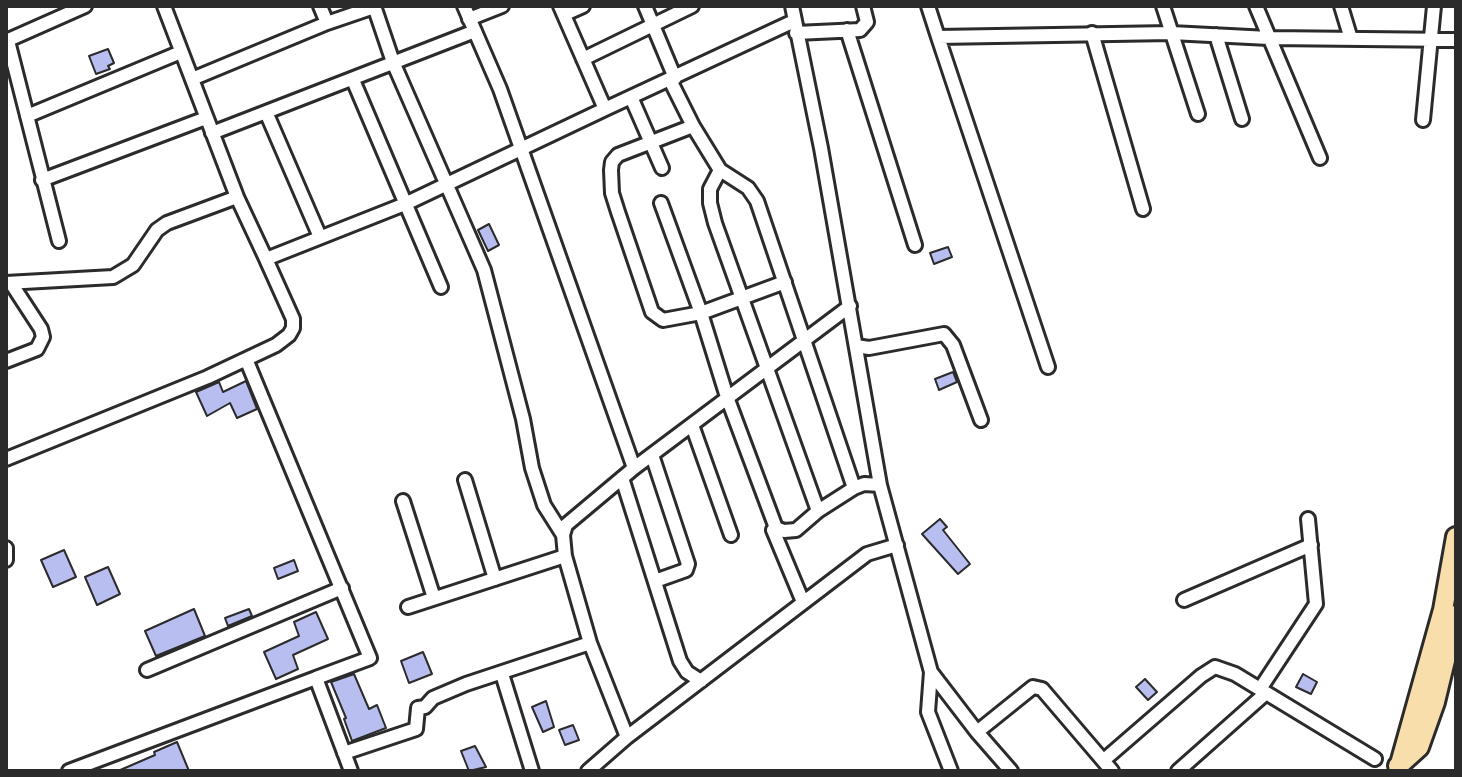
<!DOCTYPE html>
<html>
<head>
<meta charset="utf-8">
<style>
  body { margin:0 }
  #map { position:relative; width:1462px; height:777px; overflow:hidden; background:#fff; font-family:Delius,sans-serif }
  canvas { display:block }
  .frame { position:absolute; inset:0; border:8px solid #2b2b2b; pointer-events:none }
</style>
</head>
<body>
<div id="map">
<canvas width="1462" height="777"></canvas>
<div class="frame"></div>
</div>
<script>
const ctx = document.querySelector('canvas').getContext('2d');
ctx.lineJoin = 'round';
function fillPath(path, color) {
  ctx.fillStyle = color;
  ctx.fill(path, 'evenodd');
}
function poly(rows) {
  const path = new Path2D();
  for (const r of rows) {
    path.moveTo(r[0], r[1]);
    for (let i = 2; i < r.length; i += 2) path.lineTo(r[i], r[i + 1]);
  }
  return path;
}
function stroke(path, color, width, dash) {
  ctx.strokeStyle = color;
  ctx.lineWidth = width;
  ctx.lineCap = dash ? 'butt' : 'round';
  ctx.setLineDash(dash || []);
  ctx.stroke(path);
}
const building = poly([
  [108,49,114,63,108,66,110,69,96,74,89,56,108,49],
  [489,224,499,245,488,251,478,230,489,224],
  [948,247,952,257,934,264,930,253,948,247],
  [953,372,957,382,939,390,935,379,953,372],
  [246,381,257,409,237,418,230,403,207,416,196,392,219,382,223,392,246,381],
  [940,519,947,527,943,530,970,564,958,574,922,534,940,519],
  [64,550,76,577,53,587,41,560,64,550],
  [294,560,298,571,278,579,274,568,294,560],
  [108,567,120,594,97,605,85,577,108,567],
  [194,609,205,636,156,656,145,631,194,609],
  [249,609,252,616,228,626,225,618,249,609],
  [316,612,328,639,293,655,298,669,276,679,264,652,299,636,294,622,316,612],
  [423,652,432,674,409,683,401,661,423,652],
  [354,674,369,709,377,705,386,728,352,741,344,719,346,718,331,682,354,674],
  [1303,674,1317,682,1311,694,1296,687,1303,674],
  [1145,679,1157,692,1148,700,1136,687,1145,679],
  [546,701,554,727,543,732,532,707,546,701],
  [573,725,579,740,565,745,559,730,573,725],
  [177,742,189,771,118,771,155,755,154,752,177,742],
  [475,746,486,767,469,771,461,751,475,746]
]);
fillPath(building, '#b8bef0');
stroke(building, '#2b2b2b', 2);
const street = poly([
  [164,6,237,197,266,259,405,204,605,109],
  [320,6,327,23],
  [374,6,393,62,484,270,523,419,532,468,544,505,563,535],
  [464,6,500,89,634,468],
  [560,6,605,109,794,21],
  [645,6,675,78],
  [792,6,821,148,880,485,931,672,977,732,1028,691,1033,687,1042,689,1112,771],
  [928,6,938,37,1171,33,1269,38,1456,40],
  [1163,6,1198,114],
  [1256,6,1320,158],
  [1341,6,1351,39],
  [565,14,583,6],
  [469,19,502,6],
  [847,30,915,245],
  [796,33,860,30,867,22,863,6],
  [1092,33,1143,209],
  [1216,35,1242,119],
  [938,37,1048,367],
  [6,41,85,6],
  [8,41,59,241],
  [583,59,692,6],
  [192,79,327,23,374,7],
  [353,80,441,287],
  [670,80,693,126,618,155,612,162,611,170,612,193,618,212,652,312,663,320,701,313,785,282],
  [631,97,662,168],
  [266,112,320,237],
  [27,116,181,52],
  [1423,120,1434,6],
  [693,126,720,170,748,188,757,201,854,488],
  [212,133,475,31],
  [720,170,710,189,710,203,715,223,818,511],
  [42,180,206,118],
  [661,203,701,313,727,397,776,528,784,531,796,530,818,511,854,488,864,484,880,485],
  [6,283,113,277,133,265,157,230,167,223,237,197],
  [856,346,869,348,944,334,953,345,981,420],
  [246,359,370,658,316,678,351,771],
  [6,361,37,349,43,337,41,329,11,283],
  [692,425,731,535],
  [652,455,688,564,686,570,655,581],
  [6,459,208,377,276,345,289,335,293,328,293,319,266,259],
  [622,478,680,661,687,672,701,681],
  [465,480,495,579],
  [403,501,434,598],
  [773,530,803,602],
  [6,548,6,560],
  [1184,600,1311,545],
  [408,607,565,556],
  [147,670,342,588],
  [931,672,928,712,951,771],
  [502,674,532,771],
  [1260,689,1316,604,1308,519],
  [977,732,1011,771],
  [627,737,590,643,565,556,563,535,566,525,634,468,850,306],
  [344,753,416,729,418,708,425,707,433,698,466,684,590,643],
  [1104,760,1201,676,1215,667,1235,674,1375,759],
  [69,771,316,678],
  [588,771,627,737,867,554,897,545],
  [1178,771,1266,693]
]);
const primary = poly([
  [1400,764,1443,610,1456,537],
  [1398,766,1419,747,1435,702,1456,615]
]);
stroke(street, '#2b2b2b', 18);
stroke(primary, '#2b2b2b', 24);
stroke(street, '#fff', 12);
stroke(primary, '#f8deab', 18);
</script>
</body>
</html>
